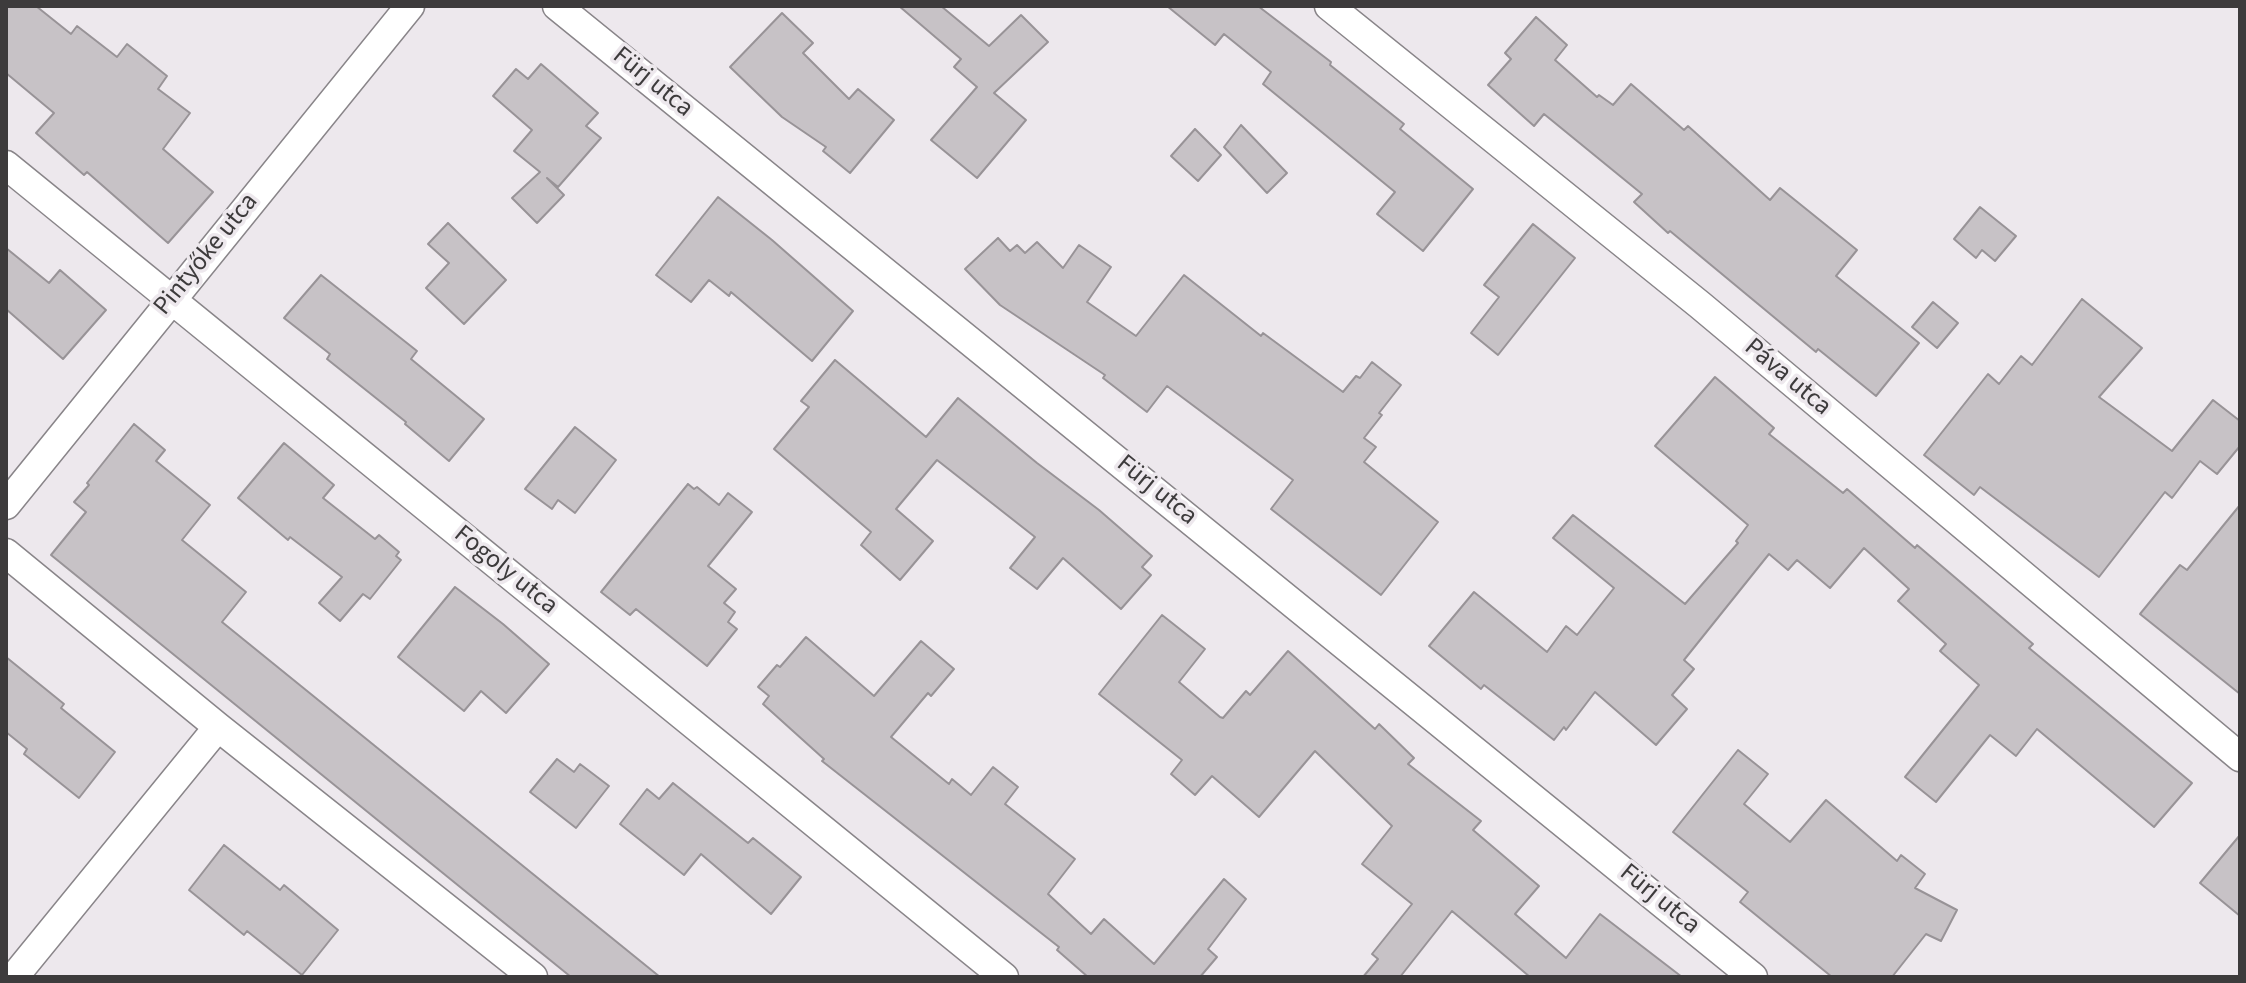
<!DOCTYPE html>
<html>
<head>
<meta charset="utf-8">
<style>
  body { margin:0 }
  #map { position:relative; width:2246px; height:983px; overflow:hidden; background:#ede8ed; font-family:"Source Sans 3",sans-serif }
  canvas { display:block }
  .frame { position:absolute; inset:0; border:8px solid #3d3b3c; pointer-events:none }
</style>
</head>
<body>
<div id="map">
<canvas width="2246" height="983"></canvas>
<div class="frame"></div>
</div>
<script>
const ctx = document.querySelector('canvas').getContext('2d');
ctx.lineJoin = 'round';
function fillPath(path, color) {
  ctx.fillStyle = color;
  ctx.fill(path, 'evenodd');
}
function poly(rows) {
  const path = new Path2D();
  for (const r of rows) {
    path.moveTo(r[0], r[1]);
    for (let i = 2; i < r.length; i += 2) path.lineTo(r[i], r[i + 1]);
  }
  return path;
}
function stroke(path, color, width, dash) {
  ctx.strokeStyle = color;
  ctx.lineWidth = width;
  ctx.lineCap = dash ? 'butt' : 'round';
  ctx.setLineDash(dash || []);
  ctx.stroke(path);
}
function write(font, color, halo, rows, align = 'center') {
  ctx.font = font + ' "Source Sans 3",sans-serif';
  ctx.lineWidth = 7;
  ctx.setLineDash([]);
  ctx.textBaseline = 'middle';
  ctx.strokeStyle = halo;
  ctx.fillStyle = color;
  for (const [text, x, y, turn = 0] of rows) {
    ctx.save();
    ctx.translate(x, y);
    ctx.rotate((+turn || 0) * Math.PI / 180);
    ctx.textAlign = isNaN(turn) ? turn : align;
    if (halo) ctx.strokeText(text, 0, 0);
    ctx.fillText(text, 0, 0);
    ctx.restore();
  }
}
const building = poly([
  [6,6,36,6,71,34,77,26,117,57,127,44,167,76,158,89,190,113,163,149,213,192,168,243,87,172,84,175,36,133,54,113,6,73,6,6],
  [899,6,941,6,989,46,1021,15,1048,42,994,93,1026,120,977,178,931,140,977,87,954,67,961,59,899,6],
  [1167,6,1258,6,1331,62,1330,65,1404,124,1400,129,1473,189,1423,251,1377,214,1395,192,1263,84,1271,72,1224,34,1215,45,1167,6],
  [782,13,813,43,803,53,849,99,858,89,894,120,850,173,823,151,826,147,782,117,730,67,782,13],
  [1536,17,1567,45,1555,60,1597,97,1599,95,1613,105,1631,84,1684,130,1688,126,1770,200,1780,188,1857,250,1836,276,1919,343,1876,396,1818,349,1816,352,1670,231,1668,233,1634,202,1642,194,1544,114,1534,126,1488,85,1511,59,1505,53,1536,17],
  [541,64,598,113,586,126,601,138,558,187,547,178,564,195,537,223,512,198,540,172,514,151,532,130,493,96,516,69,528,79,541,64],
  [1241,125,1287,173,1267,193,1224,147,1241,125],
  [1195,129,1221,155,1198,181,1171,156,1195,129],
  [718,197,772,240,853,311,812,361,731,292,729,296,709,280,691,302,656,275,718,197],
  [1980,207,2016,236,1995,261,1982,250,1976,258,1954,239,1980,207],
  [448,223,506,280,464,324,426,288,449,263,428,244,448,223],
  [1533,224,1575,258,1498,355,1471,333,1499,297,1484,285,1533,224],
  [998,238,1010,251,1017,245,1025,253,1037,242,1063,268,1079,245,1111,267,1087,302,1136,336,1184,275,1261,336,1263,333,1343,392,1356,376,1360,378,1372,362,1401,385,1379,413,1382,415,1364,438,1376,447,1364,462,1438,522,1381,595,1271,509,1293,480,1167,386,1147,412,1103,378,1105,375,1000,305,965,269,998,238],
  [6,248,49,283,60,270,106,310,63,359,6,309,6,248],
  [321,275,417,351,411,359,484,419,449,461,405,424,406,422,327,359,330,354,284,318,321,275],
  [2082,299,2142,348,2099,397,2172,451,2213,400,2240,421,2240,446,2217,474,2200,461,2172,498,2165,492,2099,577,1980,487,1974,495,1924,455,1988,374,1999,384,2021,356,2032,365,2082,299],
  [1933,302,1958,323,1937,348,1912,327,1933,302],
  [835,360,926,437,958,398,1037,463,1099,510,1152,556,1142,567,1151,575,1121,609,1063,558,1037,589,1010,568,1035,537,937,460,896,509,933,541,900,580,861,545,871,532,774,449,809,407,801,401,835,360],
  [1715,377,1774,428,1769,434,1843,493,1847,489,1915,548,1917,545,2033,644,2029,648,2192,783,2154,827,2037,729,2016,756,1990,735,1936,802,1905,777,1979,685,1940,651,1946,644,1898,601,1909,589,1864,548,1830,588,1797,560,1788,570,1769,554,1684,660,1694,669,1672,695,1687,709,1656,745,1595,692,1566,730,1564,727,1554,740,1484,685,1481,689,1429,646,1474,592,1547,652,1566,626,1577,635,1614,588,1553,538,1573,515,1685,604,1738,543,1736,541,1748,525,1655,446,1715,377],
  [134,424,165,450,156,461,210,505,182,540,246,592,222,622,660,977,571,977,51,555,86,512,74,502,89,485,87,483,134,424],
  [575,427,616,460,575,513,558,500,552,509,525,489,575,427],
  [284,443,334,485,323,498,375,539,379,535,399,552,396,556,401,560,370,599,363,594,340,621,319,603,342,577,290,537,288,540,238,498,284,443],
  [688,484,694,489,697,487,719,505,728,493,752,512,708,566,736,589,724,603,735,612,728,622,737,629,707,666,636,609,630,615,601,592,688,484],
  [2240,505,2240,694,2140,614,2180,565,2187,570,2240,505],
  [455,587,503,624,549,664,506,713,481,691,464,711,398,657,455,587],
  [1162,615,1205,649,1179,682,1220,717,1223,718,1246,691,1250,695,1288,651,1375,729,1379,724,1414,758,1408,764,1481,821,1473,830,1539,886,1515,914,1566,958,1600,914,1682,977,1530,977,1452,911,1400,977,1363,977,1378,959,1372,954,1412,904,1362,864,1392,826,1315,751,1259,817,1212,776,1195,795,1171,774,1182,760,1099,694,1162,615],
  [806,637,874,696,921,641,954,669,931,696,928,693,891,737,949,784,952,779,971,795,993,767,1018,787,1005,804,1075,859,1048,894,1091,934,1104,919,1154,964,1224,879,1246,899,1208,949,1217,957,1200,977,1088,977,1057,950,1059,947,822,761,824,759,763,704,769,696,758,687,777,665,780,667,806,637],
  [6,657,64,704,61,708,115,752,79,798,24,754,27,749,6,732,6,657],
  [1738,750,1768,774,1744,804,1790,842,1826,800,1897,861,1901,855,1925,874,1915,888,1957,910,1941,941,1926,934,1892,977,1832,977,1740,902,1748,892,1673,832,1738,750],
  [557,759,574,772,580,764,609,786,576,828,530,792,557,759],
  [673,783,748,843,753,838,801,877,771,914,701,854,684,875,620,824,647,789,659,799,673,783],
  [2240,835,2240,916,2200,883,2240,835],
  [224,845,280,890,284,885,338,930,302,975,247,931,244,935,189,890,224,845]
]);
fillPath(building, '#c7c2c6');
stroke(building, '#989397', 2);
const street = poly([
  [557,6,1753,977],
  [1329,6,1700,305,2240,757],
  [6,165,1004,977],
  [6,505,410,6],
  [6,553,218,727,533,977],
  [14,977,218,727]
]);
stroke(street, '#898589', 31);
stroke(street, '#fff', 28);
write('26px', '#3d3b3c', '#ede8ed', [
  ["Fürj utca",652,83,39],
  ["Pintyőke utca",207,255,-51],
  ["Páva utca",1787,378,40],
  ["Fürj utca",1156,491,39],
  ["Fogoly utca",505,571,39],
  ["Fürj utca",1659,900,39]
]);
</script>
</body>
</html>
